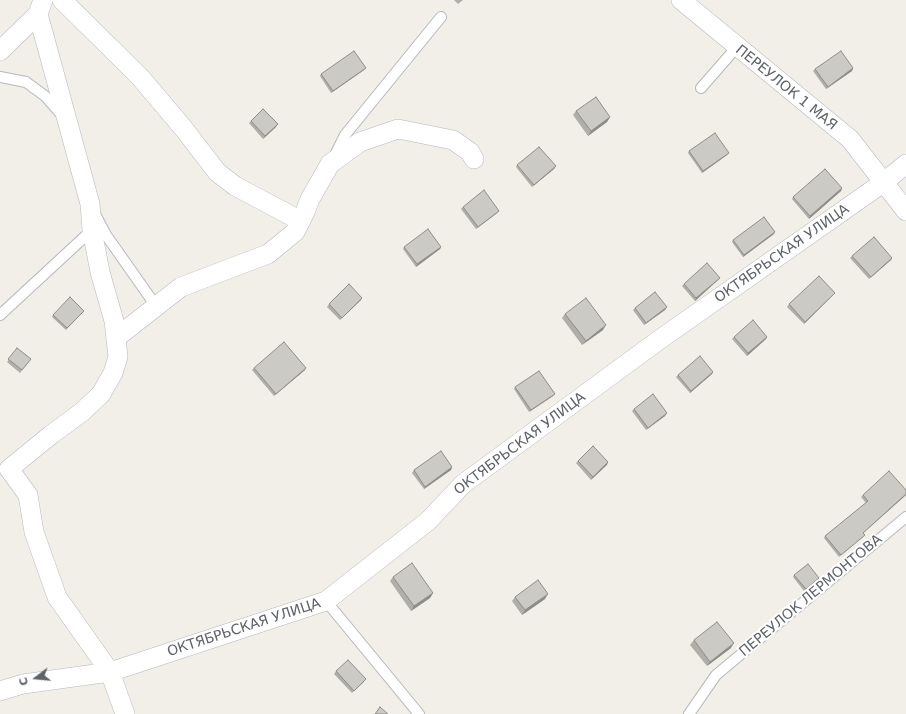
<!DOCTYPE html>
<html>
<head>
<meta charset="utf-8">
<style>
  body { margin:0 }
  #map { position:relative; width:906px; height:714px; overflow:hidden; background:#f1efe8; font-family:"DejaVu Sans",sans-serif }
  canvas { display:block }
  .north { position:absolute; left:16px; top:658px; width:40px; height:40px; -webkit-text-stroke:3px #fff; paint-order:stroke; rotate:254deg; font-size:11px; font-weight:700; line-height:16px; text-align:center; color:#5f6368 }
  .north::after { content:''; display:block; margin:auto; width:14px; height:18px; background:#5f6368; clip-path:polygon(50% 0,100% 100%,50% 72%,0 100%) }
</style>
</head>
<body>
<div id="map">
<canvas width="906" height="714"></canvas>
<div class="north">С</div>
</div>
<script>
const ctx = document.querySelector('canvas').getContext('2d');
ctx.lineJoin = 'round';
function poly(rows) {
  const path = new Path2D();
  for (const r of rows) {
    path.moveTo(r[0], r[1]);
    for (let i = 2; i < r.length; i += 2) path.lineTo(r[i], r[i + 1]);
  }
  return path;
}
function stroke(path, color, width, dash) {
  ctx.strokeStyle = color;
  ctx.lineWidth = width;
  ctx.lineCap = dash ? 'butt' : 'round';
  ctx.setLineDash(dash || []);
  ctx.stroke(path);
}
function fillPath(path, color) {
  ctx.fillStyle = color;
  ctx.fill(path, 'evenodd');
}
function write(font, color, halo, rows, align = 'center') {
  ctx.font = font + ' "DejaVu Sans",sans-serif';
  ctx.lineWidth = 4;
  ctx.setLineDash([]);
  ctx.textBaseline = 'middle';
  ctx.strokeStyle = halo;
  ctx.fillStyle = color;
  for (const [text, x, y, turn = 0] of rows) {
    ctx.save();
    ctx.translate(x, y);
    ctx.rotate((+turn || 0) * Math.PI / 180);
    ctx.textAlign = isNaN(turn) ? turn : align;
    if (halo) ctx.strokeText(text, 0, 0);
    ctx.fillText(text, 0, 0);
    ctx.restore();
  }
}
const lane = poly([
  [0,77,26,82,45,96,61,114],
  [701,88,736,48],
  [334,157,345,135,441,17],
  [95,214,106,235,156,306],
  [0,315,92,230],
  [326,601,419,714],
  [689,714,716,675,906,517]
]);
const street = poly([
  [43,0,38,14,90,204,92,230,100,272,114,321,118,357,113,373,101,394,82,412,52,434,9,469,28,495,34,532,57,597,110,672,125,714],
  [62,0,140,77,184,129,217,172,235,186,301,221],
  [681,0,850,139,906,211],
  [0,51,38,14],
  [117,337,181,287,268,254,295,232,305,212,310,199,330,164,360,142,398,129,453,140,470,152,474,159],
  [0,691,23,684,110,672,326,601,428,521,463,484,659,340,884,182,906,164]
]);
stroke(lane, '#b5b8bc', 12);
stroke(street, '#b5b8bc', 20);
stroke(lane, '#fff', 10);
stroke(street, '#fff', 19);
fillPath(poly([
  [454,0,463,0,458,4],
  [853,68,852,71,826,89,813,71,815,69],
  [364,70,331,93,320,76,321,74],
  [576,111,610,117,607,122,588,136,573,115],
  [251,121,276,127,263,139,249,123],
  [689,151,727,155,702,173,688,153],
  [517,165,556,166,554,169,532,187,516,167],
  [842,188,841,191,809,219,792,199,793,197],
  [463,207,497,213,476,229,461,209],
  [774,234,743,257,732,242,733,240],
  [404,247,441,247,440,249,416,267,403,249],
  [852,256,892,258,891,260,869,279,850,258],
  [720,278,718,280,695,301,682,286,684,284],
  [833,295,804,324,787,307,789,304],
  [361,300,340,320,327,307,329,304],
  [667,307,665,310,644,325,633,310,635,308],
  [82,313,66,330,52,317,53,315],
  [565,314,603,330,582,345,562,318],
  [734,337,767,337,766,339,747,356,732,339],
  [17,348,31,359,20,373,7,362],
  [254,368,305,370,274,396,252,370],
  [713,372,712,374,690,393,676,377,678,375],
  [515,387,553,396,529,412,514,389],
  [634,409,665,416,646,430,632,411],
  [578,461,608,462,591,480,576,463],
  [452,467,451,470,424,489,412,473,414,470],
  [906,490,906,495,863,533,863,537,839,557,824,538,825,536,866,503,861,497,863,495],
  [794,575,819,578,818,580,804,591,793,577],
  [393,577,433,593,430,598,411,611,390,581],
  [515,597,545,599,522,615,512,601],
  [694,640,731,648,707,666,690,645],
  [336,671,364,682,352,693,334,674]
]), '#afaea9');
fillPath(poly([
  [366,68,364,70,331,93,333,91],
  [853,68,852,71,826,89,828,87],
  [610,117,607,122,588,136,591,131],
  [278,124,276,127,263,139,265,136],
  [729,153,727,155,702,173,703,171],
  [556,166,554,169,532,187,534,185],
  [842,188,841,191,809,219,810,216],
  [499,211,497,213,476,229,478,227],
  [775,232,774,234,743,257,744,255],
  [441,247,440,249,416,267,417,264],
  [892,258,891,260,869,279,871,277],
  [720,278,718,280,695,301,696,298],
  [835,293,804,324,805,322],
  [362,298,361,300,340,320],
  [667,307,665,310,644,325,646,323],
  [606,325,603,330,582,345,586,341],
  [767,337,766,339,747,356,748,353],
  [306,368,305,370,274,396,276,394],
  [713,372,712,374,690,393,691,391],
  [555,394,553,396,529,412,531,410],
  [667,413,665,416,646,430,648,428],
  [608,462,607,465,591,480,593,477],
  [452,467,451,470,424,489,425,487],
  [906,494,906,495,861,535,863,533],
  [819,578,818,580,804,591,806,589],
  [433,593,430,598,411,611,414,606],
  [548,594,545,599,522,615,525,610],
  [734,643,731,648,707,666,710,662]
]), '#8f8d8a');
const building = poly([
  [354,51,366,68,333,91,321,74,354,51],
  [841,51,853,68,828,87,815,69,841,51],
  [596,97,610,117,591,131,576,111,596,97],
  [263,109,278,124,265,136,251,121,263,109],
  [715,133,729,153,703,171,689,151,715,133],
  [539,147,556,166,534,185,517,165,539,147],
  [825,169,842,188,810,216,793,197,825,169],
  [484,190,499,211,478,227,463,207,484,190],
  [764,217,775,232,744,255,733,240,764,217],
  [428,229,441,247,417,264,404,247,428,229],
  [874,237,892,258,871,277,852,256,874,237],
  [707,263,720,278,696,298,684,284,707,263],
  [819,276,835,293,805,322,789,304,819,276],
  [349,284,362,298,342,318,329,304,349,284],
  [655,292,667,307,646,323,635,308,655,292],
  [70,297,84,311,67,328,53,315,70,297],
  [586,298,606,325,586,341,565,314,586,298],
  [753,320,767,337,748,353,734,337,753,320],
  [284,342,306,368,276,394,254,368,284,342],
  [17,348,31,359,22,370,8,359,17,348],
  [700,356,713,372,691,391,678,375,700,356],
  [539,371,555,394,531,410,515,387,539,371],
  [653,394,667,413,648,428,634,409,653,394],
  [593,446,608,462,593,477,578,461,593,446],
  [441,451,452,467,425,487,414,470,441,451],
  [889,471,906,490,906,494,863,533,865,535,841,555,825,536,868,501,863,495,889,471],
  [412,563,433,593,414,606,393,577,412,563],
  [808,564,819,578,806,589,794,575,808,564],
  [538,580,548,594,525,610,515,597,538,580],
  [717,622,734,643,710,662,694,640,717,622],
  [348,660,366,679,354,691,336,671,348,660],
  [380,707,388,714,375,714,380,707]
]);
fillPath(building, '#cccac5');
stroke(building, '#8f8d8a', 1);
write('14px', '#5f6368', '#fff', [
  ["ПЕРЕУЛОК 1 МАЯ",786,88,39],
  ["ОКТЯБРЬСКАЯ УЛИЦА",782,254,-35],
  ["ОКТЯБРЬСКАЯ УЛИЦА",520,444,-37],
  ["ПЕРЕУЛОК ЛЕРМОНТОВА",811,596,-40],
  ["ОКТЯБРЬСКАЯ УЛИЦА",244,628,-18]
]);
</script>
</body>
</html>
